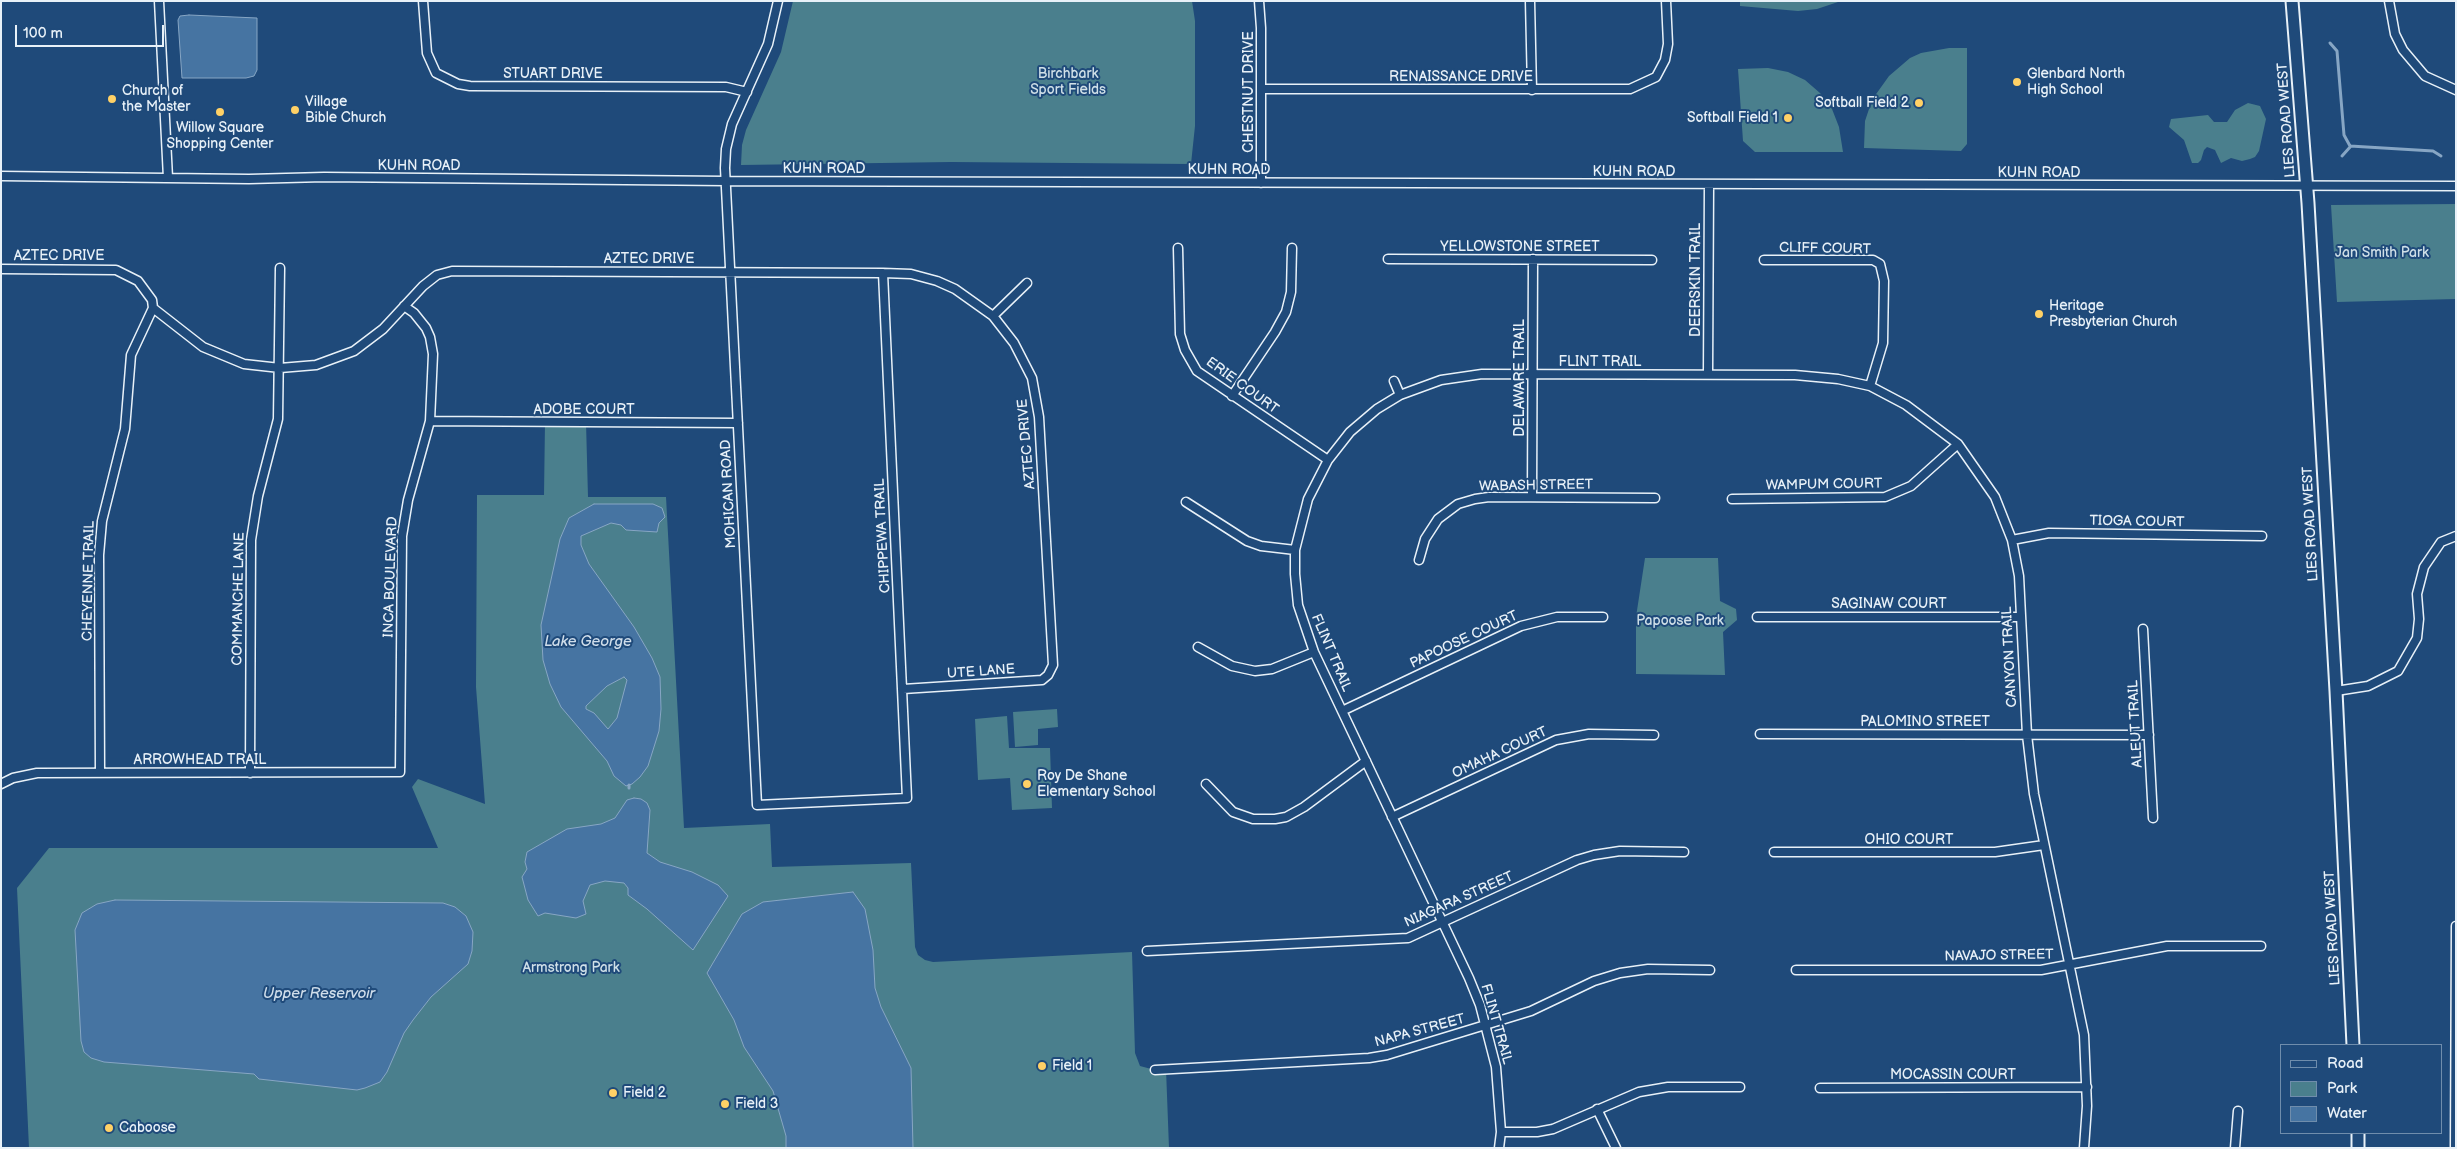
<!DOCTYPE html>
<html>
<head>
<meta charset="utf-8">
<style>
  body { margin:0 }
  #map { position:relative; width:2457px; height:1149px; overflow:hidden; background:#1f4a7a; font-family:"Balsamiq Sans",sans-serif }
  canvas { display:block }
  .frame { position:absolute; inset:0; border:2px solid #e8f1f8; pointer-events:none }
  .legend { position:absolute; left:2280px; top:1044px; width:162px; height:90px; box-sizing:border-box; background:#1f4a7a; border:1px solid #6f8dac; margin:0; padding:6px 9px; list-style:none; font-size:15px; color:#e8f1f8 }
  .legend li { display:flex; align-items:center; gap:10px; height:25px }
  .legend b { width:25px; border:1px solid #6f8dac }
  .scale { position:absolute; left:15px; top:25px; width:149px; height:22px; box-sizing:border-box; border:2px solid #e8f1f8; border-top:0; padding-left:6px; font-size:15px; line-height:18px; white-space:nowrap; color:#e8f1f8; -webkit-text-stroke:4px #1f4a7a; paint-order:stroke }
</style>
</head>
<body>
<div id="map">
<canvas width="2457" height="1149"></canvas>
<div class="frame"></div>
<ul class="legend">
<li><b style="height:6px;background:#1f4a7a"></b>Road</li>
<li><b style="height:14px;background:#4a7f8d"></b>Park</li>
<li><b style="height:14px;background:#4674a2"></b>Water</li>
</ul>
<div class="scale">100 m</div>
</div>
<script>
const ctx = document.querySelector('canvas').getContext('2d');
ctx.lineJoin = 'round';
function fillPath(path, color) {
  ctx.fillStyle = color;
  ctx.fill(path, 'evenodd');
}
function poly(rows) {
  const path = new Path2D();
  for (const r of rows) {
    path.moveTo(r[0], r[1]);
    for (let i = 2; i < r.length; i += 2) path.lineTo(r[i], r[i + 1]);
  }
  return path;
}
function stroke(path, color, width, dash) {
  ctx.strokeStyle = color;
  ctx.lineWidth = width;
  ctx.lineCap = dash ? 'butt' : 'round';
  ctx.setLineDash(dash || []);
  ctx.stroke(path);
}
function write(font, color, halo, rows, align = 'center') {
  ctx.font = font + ' "Balsamiq Sans",sans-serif';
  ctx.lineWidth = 4;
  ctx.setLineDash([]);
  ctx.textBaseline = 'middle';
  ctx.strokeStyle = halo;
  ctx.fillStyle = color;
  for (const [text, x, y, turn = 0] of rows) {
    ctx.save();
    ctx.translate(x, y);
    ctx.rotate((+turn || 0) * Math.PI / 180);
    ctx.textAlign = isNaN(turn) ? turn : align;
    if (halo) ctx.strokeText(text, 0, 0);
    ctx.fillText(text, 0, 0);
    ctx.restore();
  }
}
fillPath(poly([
  [793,1,1192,1,1195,21,1195,126,1191,164,951,162,741,165,742,145,746,130,781,52],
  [1740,1,1841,1,1817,9,1798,11,1740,6],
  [1949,48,1967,48,1967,144,1961,151,1864,148,1865,121,1869,109,1874,97,1889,76,1910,58,1921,53],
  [1768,68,1788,72,1805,80,1820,93,1832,109,1839,127,1843,152,1755,152,1743,141,1738,69],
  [2248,103,2260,106,2266,119,2259,151,2255,157,2250,159,2242,161,2231,158,2221,163,2215,150,2207,147,2204,150,2201,160,2198,163,2192,163,2184,140,2169,127,2171,119,2208,115,2214,122,2227,122,2235,110],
  [2456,204,2456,299,2337,302,2331,205],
  [545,422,586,422,588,497,666,497,684,828,770,824,772,867,911,863,915,947,918,955,925,960,933,962,1132,952,1135,1053,1140,1066,1155,1070,1166,1069,1169,1148,29,1148,17,888,49,848,438,848,412,787,418,779,485,804,476,687,477,495,544,495],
  [1645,558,1718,558,1720,601,1736,609,1737,620,1723,632,1725,675,1636,674,1636,617],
  [1057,709,1058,727,1038,729,1038,745,1015,747,1013,712],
  [1007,716,1009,748,1050,748,1052,808,1012,810,1010,778,978,780,975,719]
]), '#4a7f8d');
const water = poly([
  [189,15,257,18,257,70,254,76,246,78,182,78,178,20,180,16,189,15],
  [594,504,653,504,662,508,665,517,659,523,657,532,626,530,621,525,611,523,581,536,581,545,589,564,634,627,652,658,660,677,661,709,659,731,648,766,640,777,632,784,626,786,614,776,607,761,561,707,550,684,543,660,541,625,560,539,569,518,594,504],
  [624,677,627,680,617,718,608,729,594,713,586,709,586,706,607,686,624,677],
  [634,798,641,799,647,803,650,810,647,853,660,862,692,872,718,885,728,896,693,950,647,909,628,895,628,888,624,883,605,881,590,885,583,901,586,914,576,918,545,913,538,916,528,900,522,877,527,869,525,862,527,852,567,829,601,824,615,818,627,800,634,798],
  [853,892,865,909,873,950,875,988,881,1007,911,1068,913,1148,786,1148,786,1136,773,1091,744,1047,734,1020,707,973,742,914,763,902,853,892],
  [115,900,443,903,455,907,466,916,473,932,472,951,468,964,431,997,413,1020,404,1033,387,1072,380,1082,365,1088,357,1090,259,1079,254,1074,104,1062,91,1058,84,1052,81,1041,75,930,82,913,97,904,115,900]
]);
fillPath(water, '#4674a2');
stroke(water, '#87a6c4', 1);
stroke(poly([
  [2330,43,2337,51,2344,135,2350,146,2433,151,2441,156],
  [2342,156,2351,146],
  [629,785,629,788]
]), '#87a6c4', 3);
const street = poly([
  [159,1,168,178],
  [423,1,427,53,436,73,458,84,470,86,726,87,747,92],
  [778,1,768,44,732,124,726,149,725,168,757,805,907,798,883,273],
  [1259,1,1261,28,1261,183],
  [1530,1,1532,90],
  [2389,1,2395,34,2403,50,2425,76,2456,90],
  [1262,89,1630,89,1656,77,1665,60,1668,44,1666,1],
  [1,176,249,179,324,177,726,181,2456,186],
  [1178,248,1180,334,1185,350,1197,371,1328,460],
  [1388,259,1652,260],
  [1764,260,1873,260,1880,264,1884,281,1883,343,1870,386],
  [1,269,116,270,138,281,152,300,153,308,203,347,244,364,280,368,316,365,354,351,383,329,423,286,437,275,452,271,883,273,911,274,937,281,955,289,993,316,1014,343,1032,378,1039,417,1053,665,1048,675,1042,680,903,689],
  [993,316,1027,283],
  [1708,374,1709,185],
  [1394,381,1400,395],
  [1232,396,1275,332,1286,312,1291,292,1292,248],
  [430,421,738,423],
  [1532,497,1533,259],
  [1732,499,1885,497,1911,486,1958,444],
  [1186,502,1247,541,1261,546,1295,550],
  [2012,540,2049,533,2262,536],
  [1419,560,1425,539,1438,519,1458,504,1475,499,1489,497,1655,498],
  [1757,617,2021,617],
  [2143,629,2153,818],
  [1198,647,1232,666,1255,671,1272,669,1314,652],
  [2336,691,2368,686,2398,671,2417,638,2419,619,2417,594,2424,567,2441,542,2456,536],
  [1342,711,1521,626,1557,617,1603,617],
  [1760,734,2149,735],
  [100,773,99,555,102,521,125,429,131,355,153,308],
  [250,773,251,540,258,496,278,419,280,268],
  [1,784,13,778,37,773,400,772,402,536,408,500,430,421,433,354,430,337,426,328,414,313,404,306],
  [1206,784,1233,812,1253,819,1275,819,1286,817,1304,807,1366,761],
  [1392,817,1556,740,1589,734,1654,735],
  [1774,852,1995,852,2044,845],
  [1147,951,1408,938,1577,860,1594,855,1620,851,1684,852],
  [1796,970,2041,970,2167,946,2261,946],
  [1155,1070,1369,1058,1387,1055,1531,1011,1594,981,1620,973,1648,969,1710,970],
  [1820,1088,2087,1087],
  [1597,1109,1616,1148],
  [1501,1132,1537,1132,1553,1129,1639,1092,1668,1087,1740,1087],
  [1499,1148,1501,1132,1496,1067,1480,1005,1469,978,1314,652,1298,605,1295,574,1295,550,1308,499,1328,460,1350,432,1377,409,1400,395,1441,380,1482,374,1795,375,1838,379,1870,386,1906,405,1958,444,1995,497,2012,540,2019,576,2027,735,2034,794,2084,1035,2087,1106,2084,1148],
  [2235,1148,2238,1111],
  [2455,1148,2456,926]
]);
const secondary = poly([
  [2292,1,2308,203,2336,691,2353,1045],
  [2358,1133,2358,1148]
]);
stroke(street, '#e8f1f8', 11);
stroke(secondary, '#e8f1f8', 15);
stroke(street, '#1f4a7a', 8);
stroke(secondary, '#1f4a7a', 11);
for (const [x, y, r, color] of [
  [2017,82,5,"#ffd166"],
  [112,99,5,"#ffd166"],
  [1919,103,5,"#ffd166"],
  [295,110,5,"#ffd166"],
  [220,112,5,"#ffd166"],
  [1788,118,5,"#ffd166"],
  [2039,314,5,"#ffd166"],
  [1027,784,5,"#ffd166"],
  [1042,1066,5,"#ffd166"],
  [613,1093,5,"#ffd166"],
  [725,1104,5,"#ffd166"],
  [109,1128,5,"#ffd166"]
]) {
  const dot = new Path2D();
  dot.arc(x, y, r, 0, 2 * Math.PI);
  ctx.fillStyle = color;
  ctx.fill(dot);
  stroke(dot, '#1f4a7a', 2);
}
write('14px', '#e8f1f8', '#1f4a7a', [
  ["STUART DRIVE",553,74],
  ["RENAISSANCE DRIVE",1461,77],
  ["CHESTNUT DRIVE",1249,92,-90],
  ["LIES ROAD WEST",2287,120,-94],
  ["KUHN ROAD",419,166],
  ["KUHN ROAD",824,169],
  ["KUHN ROAD",1229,170],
  ["KUHN ROAD",1634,172],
  ["KUHN ROAD",2039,173],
  ["YELLOWSTONE STREET",1520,247],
  ["CLIFF COURT",1825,249,1],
  ["AZTEC DRIVE",59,256],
  ["AZTEC DRIVE",649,259],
  ["DEERSKIN TRAIL",1696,280,-90],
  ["FLINT TRAIL",1600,362],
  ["DELAWARE TRAIL",1520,378,-90],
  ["ERIE COURT",1242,386,36],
  ["ADOBE COURT",584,410],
  ["AZTEC DRIVE",1027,444,-95],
  ["WAMPUM COURT",1824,485,-1],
  ["WABASH STREET",1536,486,-1],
  ["MOHICAN ROAD",729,494,-93],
  ["TIOGA COURT",2137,522,1],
  ["LIES ROAD WEST",2311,524,-93],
  ["CHIPPEWA TRAIL",883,536,-93],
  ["INCA BOULEVARD",391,577,-88],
  ["CHEYENNE TRAIL",89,581,-89],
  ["COMMANCHE LANE",239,599,-89],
  ["SAGINAW COURT",1889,604],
  ["PAPOOSE COURT",1464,640,-25],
  ["FLINT TRAIL",1331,653,67],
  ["CANYON TRAIL",2010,657,-93],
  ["UTE LANE",981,672,-4],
  ["PALOMINO STREET",1925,722],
  ["ALEUT TRAIL",2136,724,-93],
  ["OMAHA COURT",1500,753,-25],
  ["ARROWHEAD TRAIL",200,760],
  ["OHIO COURT",1909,840],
  ["NIAGARA STREET",1459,900,-24],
  ["LIES ROAD WEST",2333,928,-93],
  ["NAVAJO STREET",1999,956,-1],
  ["FLINT TRAIL",1496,1024,74],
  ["NAPA STREET",1420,1031,-15],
  ["MOCASSIN COURT",1953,1075]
]);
write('14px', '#d0e0e8', '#1f4a7a', [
  ["Birchbark",1068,74],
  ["Sport Fields",1068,90],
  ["Jan Smith Park",2382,253],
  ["Papoose Park",1680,621],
  ["Armstrong Park",571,968]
]);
write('14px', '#e8f1f8', '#1f4a7a', [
  ["Glenbard North",2027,74],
  ["High School",2027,90],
  ["Church of",122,91],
  ["the Master",122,107],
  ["Village",305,102],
  ["Bible Church",305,118],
  ["Softball Field 2",1909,103,"right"],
  ["Softball Field 1",1778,118,"right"],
  ["Willow Square",220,128,"center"],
  ["Shopping Center",220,144,"center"],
  ["Heritage",2049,306],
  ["Presbyterian Church",2049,322],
  ["Roy De Shane",1037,776],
  ["Elementary School",1037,792],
  ["Field 1",1052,1066],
  ["Field 2",623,1093],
  ["Field 3",735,1104],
  ["Caboose",119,1128]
], 'left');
write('italic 15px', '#d0deeb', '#1f4a7a', [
  ["Lake George",588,642],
  ["Upper Reservoir",319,994]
]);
</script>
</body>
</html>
